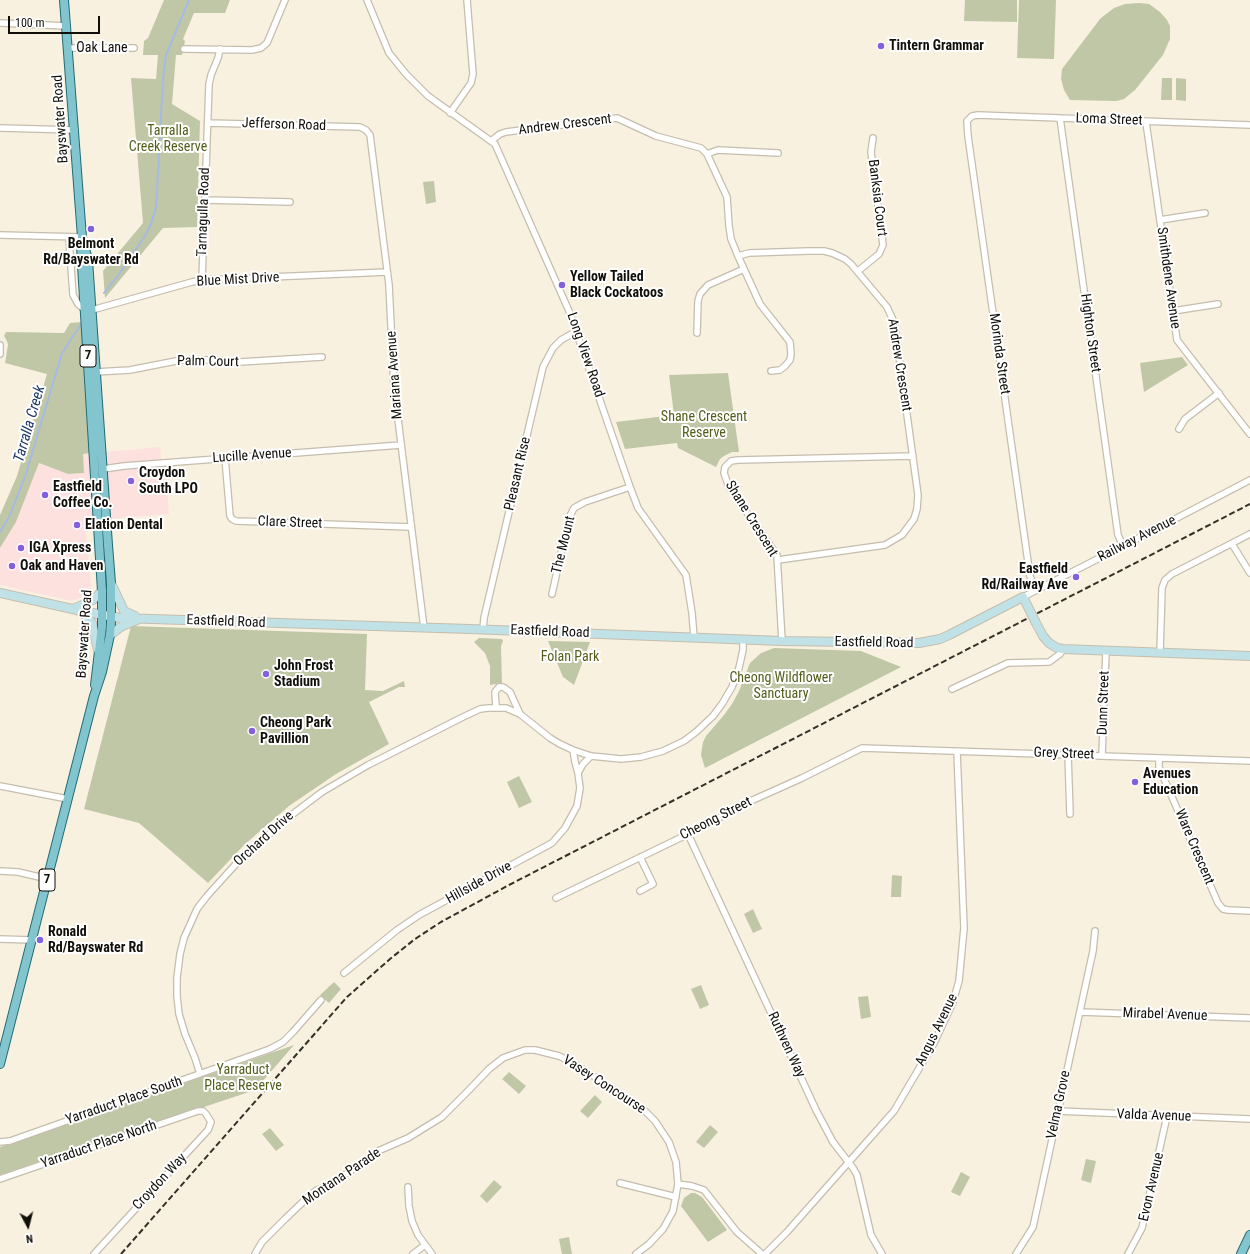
<!DOCTYPE html>
<html>
<head>
<meta charset="utf-8">
<style>
  body { margin:0 }
  #map { position:relative; width:1250px; height:1254px; overflow:hidden; background:#f9f1e0; font-family:"Roboto Condensed",sans-serif }
  canvas { display:block }
  .north { position:absolute; left:8px; top:1206px; width:40px; height:40px; -webkit-text-stroke:3px #fff; paint-order:stroke; rotate:173deg; font-size:11px; font-weight:700; line-height:16px; text-align:center; color:#110f09 }
  .north::after { content:''; display:block; margin:auto; width:14px; height:18px; background:#110f09; clip-path:polygon(50% 0,100% 100%,50% 72%,0 100%) }
  .scale { position:absolute; left:8px; top:16px; width:92px; height:18px; box-sizing:border-box; border:2px solid #110f09; border-top:0; padding-left:5px; font-size:12px; line-height:14px; white-space:nowrap; color:#110f09; -webkit-text-stroke:3px #fff; paint-order:stroke }
</style>
</head>
<body>
<div id="map">
<canvas width="1250" height="1254"></canvas>
<div class="north">N</div>
<div class="scale">100 m</div>
</div>
<script>
const ctx = document.querySelector('canvas').getContext('2d');
ctx.lineJoin = 'round';
function fillPath(path, color) {
  ctx.fillStyle = color;
  ctx.fill(path, 'evenodd');
}
function poly(rows) {
  const path = new Path2D();
  for (const r of rows) {
    path.moveTo(r[0], r[1]);
    for (let i = 2; i < r.length; i += 2) path.lineTo(r[i], r[i + 1]);
  }
  return path;
}
function stroke(path, color, width, dash) {
  ctx.strokeStyle = color;
  ctx.lineWidth = width;
  ctx.lineCap = dash ? 'butt' : 'round';
  ctx.setLineDash(dash || []);
  ctx.stroke(path);
}
function write(font, color, halo, rows, align = 'center') {
  ctx.font = font + ' "Roboto Condensed",sans-serif';
  ctx.lineWidth = 4;
  ctx.setLineDash([]);
  ctx.textBaseline = 'middle';
  ctx.strokeStyle = halo;
  ctx.fillStyle = color;
  for (const [text, x, y, turn = 0] of rows) {
    ctx.save();
    ctx.translate(x, y);
    ctx.rotate((+turn || 0) * Math.PI / 180);
    ctx.textAlign = isNaN(turn) ? turn : align;
    if (halo) ctx.strokeText(text, 0, 0);
    ctx.fillText(text, 0, 0);
    ctx.restore();
  }
}
fillPath(poly([
  [160,447,162,469,166,469,169,514,85,521,91,585,89,591,84,596,72,601,0,585,0,548,16,522,39,463,68,474,84,473,82,454]
]), '#fce1df');
fillPath(poly([
  [164,0,230,0,225,13,194,13,183,39,185,41,182,55,176,55,172,104,200,121,197,227,163,228,105,298,103,271,143,223,131,78,156,79,158,55,143,55,144,41,148,38],
  [965,0,1017,0,1017,22,964,21],
  [1019,0,1056,0,1054,59,1017,58],
  [1139,3,1149,4,1160,12,1167,20,1170,26,1170,39,1163,55,1135,90,1124,99,1117,101,1070,100,1064,90,1061,79,1062,69,1100,19,1106,14,1114,8,1125,4],
  [1162,78,1172,78,1172,100,1161,100],
  [1176,78,1186,79,1186,101,1176,100],
  [434,181,436,202,426,204,423,182],
  [82,322,91,453,83,454,84,473,68,474,39,463,16,522,0,548,0,515,17,476,47,374,5,363,8,345,7,341,4,336,6,332,64,333,70,323],
  [1182,357,1188,365,1144,392,1140,363],
  [728,373,739,452,732,452,724,456,720,459,716,467,678,448,677,443,625,449,616,422,674,415,669,375],
  [131,626,367,634,365,690,383,691,404,681,405,687,399,687,369,702,389,744,336,774,289,806,244,845,208,883,139,823,84,809],
  [479,638,502,639,503,641,501,646,502,683,490,685,490,666,485,653,474,642],
  [548,641,590,642,574,685,563,677],
  [774,648,861,651,901,667,705,768,701,755,703,742,706,736,724,715,732,704,739,691,750,663,761,653],
  [519,776,532,802,519,808,507,782],
  [892,875,902,876,901,897,891,897],
  [753,909,762,929,753,933,744,914],
  [334,982,341,989,329,1003,320,995],
  [701,985,709,1005,700,1009,691,989],
  [868,996,871,1017,861,1019,858,997],
  [294,1045,255,1090,0,1175,0,1147],
  [509,1072,526,1086,519,1094,502,1079],
  [595,1095,602,1102,588,1118,580,1111],
  [710,1125,718,1132,704,1148,696,1142],
  [270,1128,284,1145,276,1151,262,1134],
  [1086,1159,1096,1161,1091,1183,1081,1180],
  [961,1172,970,1177,960,1196,951,1192],
  [494,1180,502,1187,487,1203,480,1196],
  [691,1193,695,1193,702,1197,727,1230,708,1242,681,1206,684,1198],
  [569,1237,572,1254,562,1254,559,1239]
]), '#c0c7a6');
stroke(poly([
  [104,293,120,273,145,236,151,224,156,207,157,192,163,79,166,55,189,0],
  [0,532,9,517,25,477,62,353,82,323]
]), '#a4bbe2', 2);
const street = poly([
  [367,0,389,53,406,74,428,96,495,144,569,311,630,487,638,508,686,575,692,613,694,638],
  [0,23,67,26],
  [69,48,134,48],
  [184,49,252,50,261,48,267,43,285,0],
  [450,113,471,83,473,74,467,0],
  [1060,118,1118,535,1123,546],
  [1146,122,1177,340,1250,434],
  [208,123,360,127,366,130,370,135,389,285,394,387,424,628],
  [0,128,75,130],
  [491,141,500,134,506,132,617,118,656,136,701,148,707,154,727,197,729,226,731,239,738,256,749,253,808,251,824,251,832,253,845,259,851,264,887,307,893,320,895,327,918,495,917,509,914,519,902,535,885,545,778,560],
  [707,154,718,150,778,153],
  [205,200,290,202],
  [1160,220,1205,213],
  [0,235,82,237],
  [69,238,73,295,78,304,85,310],
  [738,256,760,304,790,342,791,354,790,360,785,366,780,370,771,371],
  [858,271,879,254,883,245,871,152,873,138],
  [202,280,209,84,211,75,218,58,220,49],
  [92,310,192,282,202,280,387,272],
  [1173,311,1218,304],
  [697,333,698,301,700,294,708,285,744,269],
  [0,345,0,354],
  [96,372,130,370,181,360,207,360,240,362,322,357],
  [1179,429,1185,419,1219,393],
  [225,458,230,516,232,519,236,521,411,527],
  [103,469,124,466,401,445],
  [1232,544,1250,573],
  [1035,591,1030,576,968,136,967,121,972,116,978,115,1250,125],
  [552,594,569,518,574,508,585,502,630,487],
  [1023,597,1123,546,1250,480],
  [483,630,484,618,543,367,553,348,561,340,577,331],
  [782,641,777,555,729,487,724,473,725,467,731,461,738,460,913,456],
  [1160,653,1162,588,1165,580,1172,574,1250,534],
  [952,689,1008,663,1049,662,1060,654,1063,649],
  [496,707,495,692,499,687,503,687,510,692,520,714],
  [573,750,575,762,578,773],
  [1068,754,1070,814],
  [1102,755,1106,651],
  [1159,758,1159,767,1218,903,1223,909,1228,910,1250,911],
  [0,786,68,799],
  [688,834,816,1110,833,1142,853,1168,857,1175,871,1235,882,1254],
  [640,857,653,884,640,891],
  [0,871,18,872,48,879],
  [556,898,711,823,735,808,802,778,862,748,1250,761],
  [0,939,32,940],
  [344,973,397,930,419,915,552,843,565,828,577,806,580,788,578,773,583,764,591,756],
  [1080,1012,1250,1018],
  [200,1074,195,1058,185,1034,179,1014,177,996,177,978,180,954,184,938,197,909,207,896,235,865,285,820,322,792,368,765,463,717,480,709,488,708,506,708,520,714,550,738,560,744,573,750,591,756,621,759,641,757,663,751,684,741,696,732,713,716,722,704,732,687,739,668,743,650,743,640],
  [1058,1111,1250,1119],
  [0,1142,10,1141,270,1049,283,1042,293,1032,321,1000],
  [0,1179,198,1111,203,1111,206,1114,211,1122,208,1130,94,1254],
  [620,1183,676,1197],
  [408,1187,409,1206,412,1221,418,1235,432,1254],
  [255,1254,262,1242,285,1219,308,1197,317,1190,331,1185,342,1177,378,1151,408,1138,442,1117,469,1090,489,1069,503,1058,525,1050,535,1050,559,1056,575,1064,643,1109,655,1121,669,1142,676,1162,678,1184,692,1186,704,1190,737,1232,762,1254],
  [413,1254,425,1245],
  [636,1254,649,1244,663,1229,667,1222,673,1211,678,1184],
  [765,1254,787,1232,894,1111,934,1043,953,1002,959,981,964,928,957,751],
  [1016,1254,1033,1227,1093,951,1095,931],
  [1128,1254,1142,1228,1167,1116]
]);
const secondary = poly([
  [111,583,124,611,135,616],
  [0,593,77,610,120,618,470,629,782,641,919,643,940,639,949,635,1023,597,1031,613],
  [73,609,93,600,102,591],
  [80,612,87,617,92,623,98,650],
  [1036,623,1043,636,1049,643,1057,648,1063,649,1250,656],
  [110,635,122,626,137,620]
]);
const primary = poly([
  [81,244,82,266,102,591,102,626,95,685],
  [0,1064,94,696,102,672,110,635,111,623,111,583,108,545,88,260,82,237,64,0],
  [1241,1254,1250,1235]
]);
stroke(street, '#c5bdad', 8);
stroke(secondary, '#c5bdad', 10);
stroke(primary, '#246c74', 10);
stroke(street, '#fff', 5.5);
stroke(secondary, '#c0e2e6', 8);
stroke(primary, '#82c5ce', 8);
stroke(poly([
  [121,1254,347,997,390,959,415,939,441,922,509,885,1250,504]
]), '#343129', 2, [6, 3]);
const secondaryBridge = poly([
  [1031,613,1036,623]
]);
stroke(secondaryBridge, '#c5bdad', 10, []);
stroke(secondaryBridge, '#c0e2e6', 8);
for (const [x, y, r, color] of [
  [881,46,4,"#8460db"],
  [91,229,4,"#8460db"],
  [562,285,4,"#8460db"],
  [131,481,4,"#8460db"],
  [45,495,4,"#8460db"],
  [77,525,4,"#8460db"],
  [21,548,4,"#8460db"],
  [12,566,4,"#8460db"],
  [1076,577,4,"#8460db"],
  [266,674,4,"#8460db"],
  [252,731,4,"#8460db"],
  [1135,782,4,"#8460db"],
  [40,940,4,"#8460db"]
]) {
  const dot = new Path2D();
  dot.arc(x, y, r, 0, 2 * Math.PI);
  ctx.fillStyle = color;
  ctx.fill(dot);
  stroke(dot, '#fff', 1.5);
}
for (const [x, y, w] of [
  [88,356,16],
  [47,880,16]
]) {
  const box = new Path2D();
  box.roundRect(x - w / 2, y - 11, w, 22, 3);
  ctx.fillStyle = '#fff';
  ctx.fill(box);
  stroke(box, '#110f09', 1);
}
write('bold 13px', '#110f09', null, [
  ["7",88,356],
  ["7",47,880]
]);
write('bold 14px', '#110f09', '#fff', [
  ["Tintern Grammar",889,46],
  ["Belmont",91,244,"center"],
  ["Rd/Bayswater Rd",91,260,"center"],
  ["Yellow Tailed",570,277],
  ["Black Cockatoos",570,293],
  ["Croydon",139,473],
  ["South LPO",139,489],
  ["Eastfield",53,487],
  ["Coffee Co.",53,503],
  ["Elation Dental",85,525],
  ["IGA Xpress",29,548],
  ["Oak and Haven",20,566],
  ["Eastfield",1068,569,"right"],
  ["Rd/Railway Ave",1068,585,"right"],
  ["John Frost",274,666],
  ["Stadium",274,682],
  ["Cheong Park",260,723],
  ["Pavillion",260,739],
  ["Avenues",1143,774],
  ["Education",1143,790],
  ["Ronald",48,932],
  ["Rd/Bayswater Rd",48,948]
], 'left');
write('14px', '#110f09', '#fff', [
  ["Oak Lane",102,48],
  ["Bayswater Road",61,119,-94],
  ["Loma Street",1109,120,2],
  ["Jefferson Road",284,125,2],
  ["Andrew Crescent",565,125,-7],
  ["Banksia Court",877,198,83],
  ["Tarnagulla Road",204,212,-88],
  ["Smithdene Avenue",1168,278,82],
  ["Blue Mist Drive",238,280,-3],
  ["Highton Street",1090,333,82],
  ["Morinda Street",999,354,82],
  ["Long View Road",585,355,71],
  ["Palm Court",208,362,1],
  ["Andrew Crescent",899,365,81],
  ["Mariana Avenue",395,375,-94],
  ["Lucille Avenue",252,456,-4],
  ["Pleasant Rise",518,474,-77],
  ["Shane Crescent",751,519,58],
  ["Clare Street",290,523,2],
  ["Railway Avenue",1137,539,-27],
  ["The Mount",564,545,-76],
  ["Eastfield Road",226,622,2],
  ["Eastfield Road",550,632,2],
  ["Bayswater Road",85,634,-86],
  ["Eastfield Road",874,643,1],
  ["Dunn Street",1104,703,-88],
  ["Grey Street",1064,754,2],
  ["Cheong Street",716,819,-27],
  ["Orchard Drive",264,839,-42],
  ["Ware Crescent",1194,847,67],
  ["Hillside Drive",479,883,-29],
  ["Mirabel Avenue",1165,1015,2],
  ["Angus Avenue",937,1030,-64],
  ["Ruthven Way",786,1045,65],
  ["Vasey Concourse",604,1085,33],
  ["Yarraduct Place South",124,1101,-19],
  ["Velma Grove",1059,1105,-78],
  ["Valda Avenue",1154,1116,2],
  ["Yarraduct Place North",99,1145,-19],
  ["Montana Parade",342,1177,-34],
  ["Croydon Way",160,1182,-47],
  ["Evon Avenue",1152,1187,-77]
]);
write('14px', '#545e1a', '#fff', [
  ["Tarralla",168,131],
  ["Creek Reserve",168,147],
  ["Shane Crescent",704,417],
  ["Reserve",704,433],
  ["Folan Park",570,657],
  ["Cheong Wildflower",781,678],
  ["Sanctuary",781,694],
  ["Yarraduct",243,1070],
  ["Place Reserve",243,1086]
]);
write('italic 15px', '#1a3566', '#fff', [
  ["Tarralla Creek",30,424,-74]
]);
</script>
</body>
</html>
